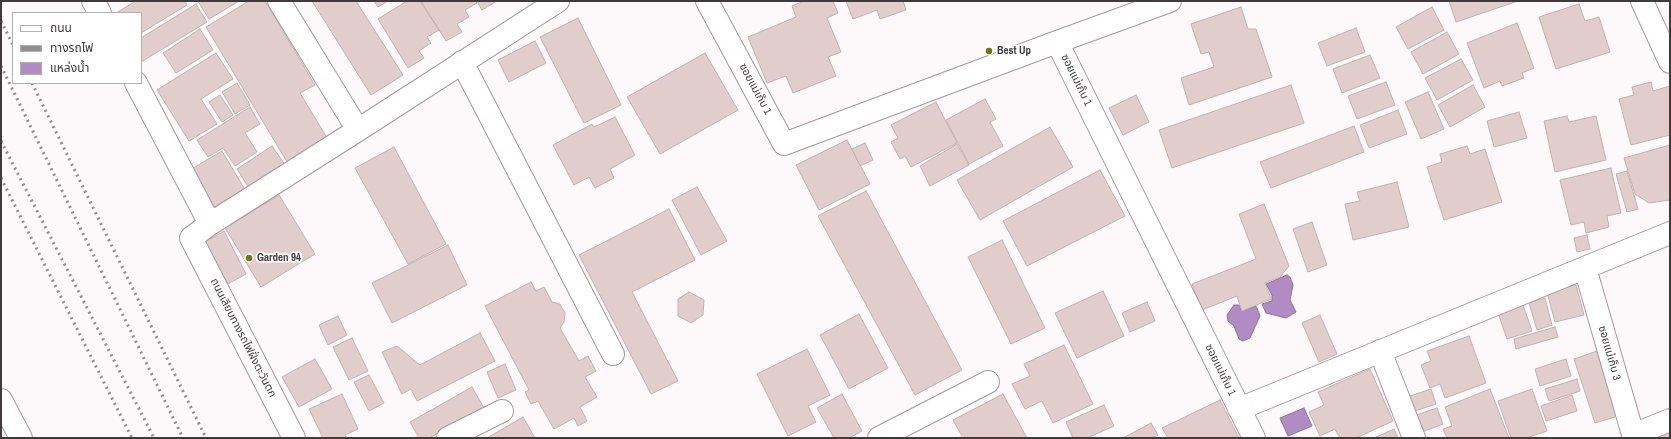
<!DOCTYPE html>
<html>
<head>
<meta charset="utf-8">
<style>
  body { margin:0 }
  #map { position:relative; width:1671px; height:439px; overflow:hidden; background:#fdf9fa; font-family:"Archivo Narrow","Noto Sans Thai",sans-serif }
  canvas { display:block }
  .frame { position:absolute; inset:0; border:2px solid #413a3c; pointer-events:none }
  .legend { position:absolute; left:12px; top:12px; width:130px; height:72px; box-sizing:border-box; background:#fff; border:1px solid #b3b0b1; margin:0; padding:5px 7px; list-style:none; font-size:12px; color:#413a3c }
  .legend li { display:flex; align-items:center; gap:8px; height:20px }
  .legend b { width:20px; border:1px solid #b3b0b1 }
</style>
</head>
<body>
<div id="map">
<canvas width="1671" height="439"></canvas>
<div class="frame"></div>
<ul class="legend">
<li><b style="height:5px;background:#fff"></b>ถนน</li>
<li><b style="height:5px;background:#928c8e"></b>ทางรถไฟ</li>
<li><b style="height:11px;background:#b18cc4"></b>แหล่งน้ำ</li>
</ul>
</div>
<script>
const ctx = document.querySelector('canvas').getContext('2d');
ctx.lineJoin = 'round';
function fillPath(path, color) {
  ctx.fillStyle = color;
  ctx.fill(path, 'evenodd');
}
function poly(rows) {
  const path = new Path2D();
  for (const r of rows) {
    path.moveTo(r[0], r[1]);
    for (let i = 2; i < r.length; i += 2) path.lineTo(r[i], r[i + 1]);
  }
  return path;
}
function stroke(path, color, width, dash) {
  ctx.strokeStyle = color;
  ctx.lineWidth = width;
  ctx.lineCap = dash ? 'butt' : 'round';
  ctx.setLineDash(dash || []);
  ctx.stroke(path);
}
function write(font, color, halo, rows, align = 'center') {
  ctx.font = font + ' "Archivo Narrow","Noto Sans Thai",sans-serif';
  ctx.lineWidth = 3.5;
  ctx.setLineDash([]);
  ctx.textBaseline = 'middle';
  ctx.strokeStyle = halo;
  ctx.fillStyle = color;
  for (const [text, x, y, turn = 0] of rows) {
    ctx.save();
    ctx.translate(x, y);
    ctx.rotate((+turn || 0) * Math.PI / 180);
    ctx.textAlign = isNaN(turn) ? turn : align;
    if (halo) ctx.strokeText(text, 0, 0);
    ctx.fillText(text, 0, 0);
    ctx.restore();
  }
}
const water = poly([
  [1287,275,1290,277,1293,285,1290,300,1296,312,1286,318,1266,313,1262,304,1272,301,1272,295,1266,284,1287,275],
  [1234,305,1239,305,1242,311,1256,306,1257,308,1260,316,1250,338,1243,341,1239,339,1234,326,1228,321,1227,315,1234,305],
  [1304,408,1312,426,1288,436,1280,418,1304,408]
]);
fillPath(water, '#b18cc4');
stroke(water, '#8f739b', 1);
const building = poly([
  [136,1,185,1,187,5,141,33,141,13,116,13,136,1],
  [198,1,239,1,209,19,198,1],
  [249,1,265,1,315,85,300,93,329,141,289,165,206,27,249,1],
  [312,1,356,1,403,75,371,95,312,1],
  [374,1,388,1,378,7,374,1],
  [407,1,420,1,439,30,427,37,431,43,419,51,424,58,408,68,378,19,407,1],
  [421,1,475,1,477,3,465,10,469,17,457,24,462,32,446,41,421,1],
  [477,1,497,1,482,10,477,1],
  [804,1,833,1,838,13,827,18,841,52,828,57,836,76,793,93,786,76,767,83,748,37,796,17,792,6,804,1],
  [846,1,903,1,906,10,880,19,877,10,853,19,846,1],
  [1449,1,1518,1,1456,22,1449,1],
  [196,4,207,22,141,62,141,38,196,4],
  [1579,4,1585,21,1599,17,1610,52,1556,69,1539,17,1579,4],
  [1241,7,1248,29,1256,29,1272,77,1189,105,1181,78,1214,67,1209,52,1201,54,1191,24,1241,7],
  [1432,7,1444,30,1408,49,1396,27,1432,7],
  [578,18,621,105,584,123,540,37,578,18],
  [1517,23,1534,68,1522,73,1524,78,1502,86,1500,81,1484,88,1467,43,1517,23],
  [1356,28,1365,52,1327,66,1318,43,1356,28],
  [200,29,213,50,176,73,163,53,200,29],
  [1447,32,1459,54,1423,74,1411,52,1447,32],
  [535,41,546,63,509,82,498,60,535,41],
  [216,53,233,79,201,99,217,124,189,141,157,90,216,53],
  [705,53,738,110,660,154,627,97,705,53],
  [1370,55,1380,78,1342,93,1333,69,1370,55],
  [1461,59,1473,80,1437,100,1425,78,1461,59],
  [1386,82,1395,105,1357,119,1348,96,1386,82],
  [1651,82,1653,91,1670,86,1670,135,1631,145,1619,99,1634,95,1632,87,1651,82],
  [237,83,250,105,235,114,222,92,237,83],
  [1291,85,1304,123,1172,168,1159,130,1291,85],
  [1473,85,1485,107,1450,127,1438,105,1473,85],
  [1428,92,1444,129,1421,139,1405,102,1428,92],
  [220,95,233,115,222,122,209,102,220,95],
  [1136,95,1149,122,1123,135,1109,108,1136,95],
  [985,99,996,119,990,122,1003,146,969,164,946,120,985,99],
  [936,102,957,143,911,167,905,156,900,159,891,142,898,138,891,125,936,102],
  [250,107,260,124,245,133,257,152,235,166,223,148,208,157,197,140,250,107],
  [1398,110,1407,134,1369,148,1360,125,1398,110],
  [1519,112,1527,138,1494,147,1487,121,1519,112],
  [1567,116,1569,122,1596,116,1606,160,1555,172,1544,121,1567,116],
  [615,117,635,155,610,169,614,178,595,188,589,177,574,185,553,145,592,124,594,127,615,117],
  [1354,126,1364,152,1271,188,1260,162,1354,126],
  [1050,127,1073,167,980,220,957,180,1050,127],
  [847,140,870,184,819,210,796,165,847,140],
  [865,143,873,160,860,166,852,149,865,143],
  [957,144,969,165,930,186,920,166,957,144],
  [1670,145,1670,200,1649,203,1635,194,1624,158,1670,145],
  [272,146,286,166,250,190,237,169,272,146],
  [1467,146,1470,154,1485,149,1502,202,1444,220,1427,167,1442,162,1440,154,1467,146],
  [394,147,446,244,408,264,355,168,394,147],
  [222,151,247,193,216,212,190,170,222,151],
  [1611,168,1621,213,1607,216,1609,227,1586,233,1584,222,1571,225,1560,180,1611,168],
  [1100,170,1125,216,1027,266,1003,221,1100,170],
  [1627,171,1638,209,1627,212,1616,174,1627,171],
  [1397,182,1409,227,1353,240,1345,204,1360,201,1357,192,1397,182],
  [697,187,727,241,701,255,672,200,697,187],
  [866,191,962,370,915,395,818,216,866,191],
  [279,195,315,254,261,287,225,228,279,195],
  [1264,204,1289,266,1280,277,1265,283,1271,299,1242,311,1237,296,1202,310,1192,284,1256,259,1239,214,1264,204],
  [669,209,695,260,632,292,678,381,651,394,579,255,669,209],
  [1312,222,1327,265,1308,272,1293,229,1312,222],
  [224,231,246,274,224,286,201,244,224,231],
  [1587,235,1590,249,1577,252,1574,238,1587,235],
  [1002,240,1045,328,1011,344,968,257,1002,240],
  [448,245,467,285,392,323,372,283,448,245],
  [531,282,536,291,544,287,552,302,560,304,565,313,564,322,560,328,579,361,588,356,596,371,585,377,597,397,580,407,587,421,578,426,574,418,554,429,538,401,531,404,525,392,529,390,485,306,531,282],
  [1576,285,1584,315,1555,322,1547,292,1576,285],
  [1103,291,1124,336,1077,358,1055,313,1103,291],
  [689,292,704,300,703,315,691,323,678,316,678,299,689,292],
  [1545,298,1552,325,1537,330,1529,303,1545,298],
  [1147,302,1155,321,1130,332,1122,313,1147,302],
  [1522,302,1532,331,1507,339,1497,310,1522,302],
  [859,314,888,368,849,389,820,335,859,314],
  [1320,315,1337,354,1319,362,1302,323,1320,315],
  [338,316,347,335,328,345,319,325,338,316],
  [1555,327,1558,337,1516,349,1514,339,1555,327],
  [480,333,495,361,417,401,411,389,402,394,382,352,397,346,420,365,480,333],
  [1469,336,1486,383,1445,398,1440,384,1430,388,1421,365,1431,361,1427,351,1469,336],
  [352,338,368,371,349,380,333,347,352,338],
  [1064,345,1093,404,1053,423,1042,401,1025,409,1012,384,1030,376,1024,364,1064,345],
  [807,349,830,395,808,406,816,422,788,436,757,374,807,349],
  [1597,351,1618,416,1595,423,1574,359,1597,351],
  [315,359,332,389,299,407,282,377,315,359],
  [1566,359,1571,376,1540,386,1535,369,1566,359],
  [505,364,516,390,498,398,487,372,505,364],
  [1370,369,1393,421,1356,438,1340,438,1335,429,1320,436,1309,412,1324,405,1318,392,1370,369],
  [369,375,384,403,369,411,354,382,369,375],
  [1577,379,1580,391,1549,401,1545,389,1577,379],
  [472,387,484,408,429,438,419,438,410,422,472,387],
  [1431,389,1436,404,1412,412,1407,397,1431,389],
  [1490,389,1509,438,1447,438,1443,429,1452,426,1445,407,1490,389],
  [1532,389,1547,431,1526,438,1511,438,1498,401,1532,389],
  [342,394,358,429,345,435,347,438,323,438,309,409,342,394],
  [842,394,862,431,849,438,834,438,817,408,842,394],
  [1003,394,1027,438,963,438,953,420,1003,394],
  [1572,395,1577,411,1546,421,1541,406,1572,395],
  [1220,400,1239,438,1168,438,1162,428,1220,400],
  [1104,405,1114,426,1087,438,1073,438,1066,422,1104,405],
  [1437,408,1443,424,1422,432,1416,415,1437,408],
  [523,417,535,438,487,438,523,417],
  [1151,423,1158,435,1152,438,1123,438,1151,423],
  [1394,429,1398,438,1374,438,1394,429],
  [1670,431,1670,438,1652,438,1670,431]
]);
fillPath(building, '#e0cdcc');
stroke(building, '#c3b1b0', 1);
const minor = poly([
  [93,1,100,13],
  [279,1,358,130],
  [707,1,784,144,1057,42,1254,438],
  [1642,1,1670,62],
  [1057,42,1170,1],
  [462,62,613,354],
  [136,83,210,224],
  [1585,268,1634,438],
  [1380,351,1414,438],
  [1,400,21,438],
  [1239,409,1670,233],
  [1633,435,1670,420],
  [294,438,191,238,210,224,358,130,558,1],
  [448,438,502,411],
  [879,438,988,382]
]);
stroke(minor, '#a8979c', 24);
stroke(minor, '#fff', 22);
stroke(poly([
  [1,21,13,45],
  [1,66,183,438],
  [32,83,206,438],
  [1,141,154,438],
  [1,178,132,438]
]), '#928c8e', 3, [2, 4]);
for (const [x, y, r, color] of [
  [989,51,4,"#72751d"],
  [249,258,4,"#72751d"]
]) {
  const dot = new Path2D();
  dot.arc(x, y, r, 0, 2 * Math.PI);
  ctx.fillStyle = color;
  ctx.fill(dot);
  stroke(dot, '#fff', 1.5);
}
write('bold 11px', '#413a3c', '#fff', [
  ["Best Up",997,51],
  ["Garden 94",257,258]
], 'left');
write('11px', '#413a3c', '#fff', [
  ["ซอยแม่เก็บ 1",1076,80,64],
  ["ซอยแม่เก็บ 1",755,89,62],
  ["ถนนเลียบทางรถไฟฝั่งตะวันตก",243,338,63],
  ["ซอยแม่เก็บ 3",1609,353,74],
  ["ซอยแม่เก็บ 1",1220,370,64]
]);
</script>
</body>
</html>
